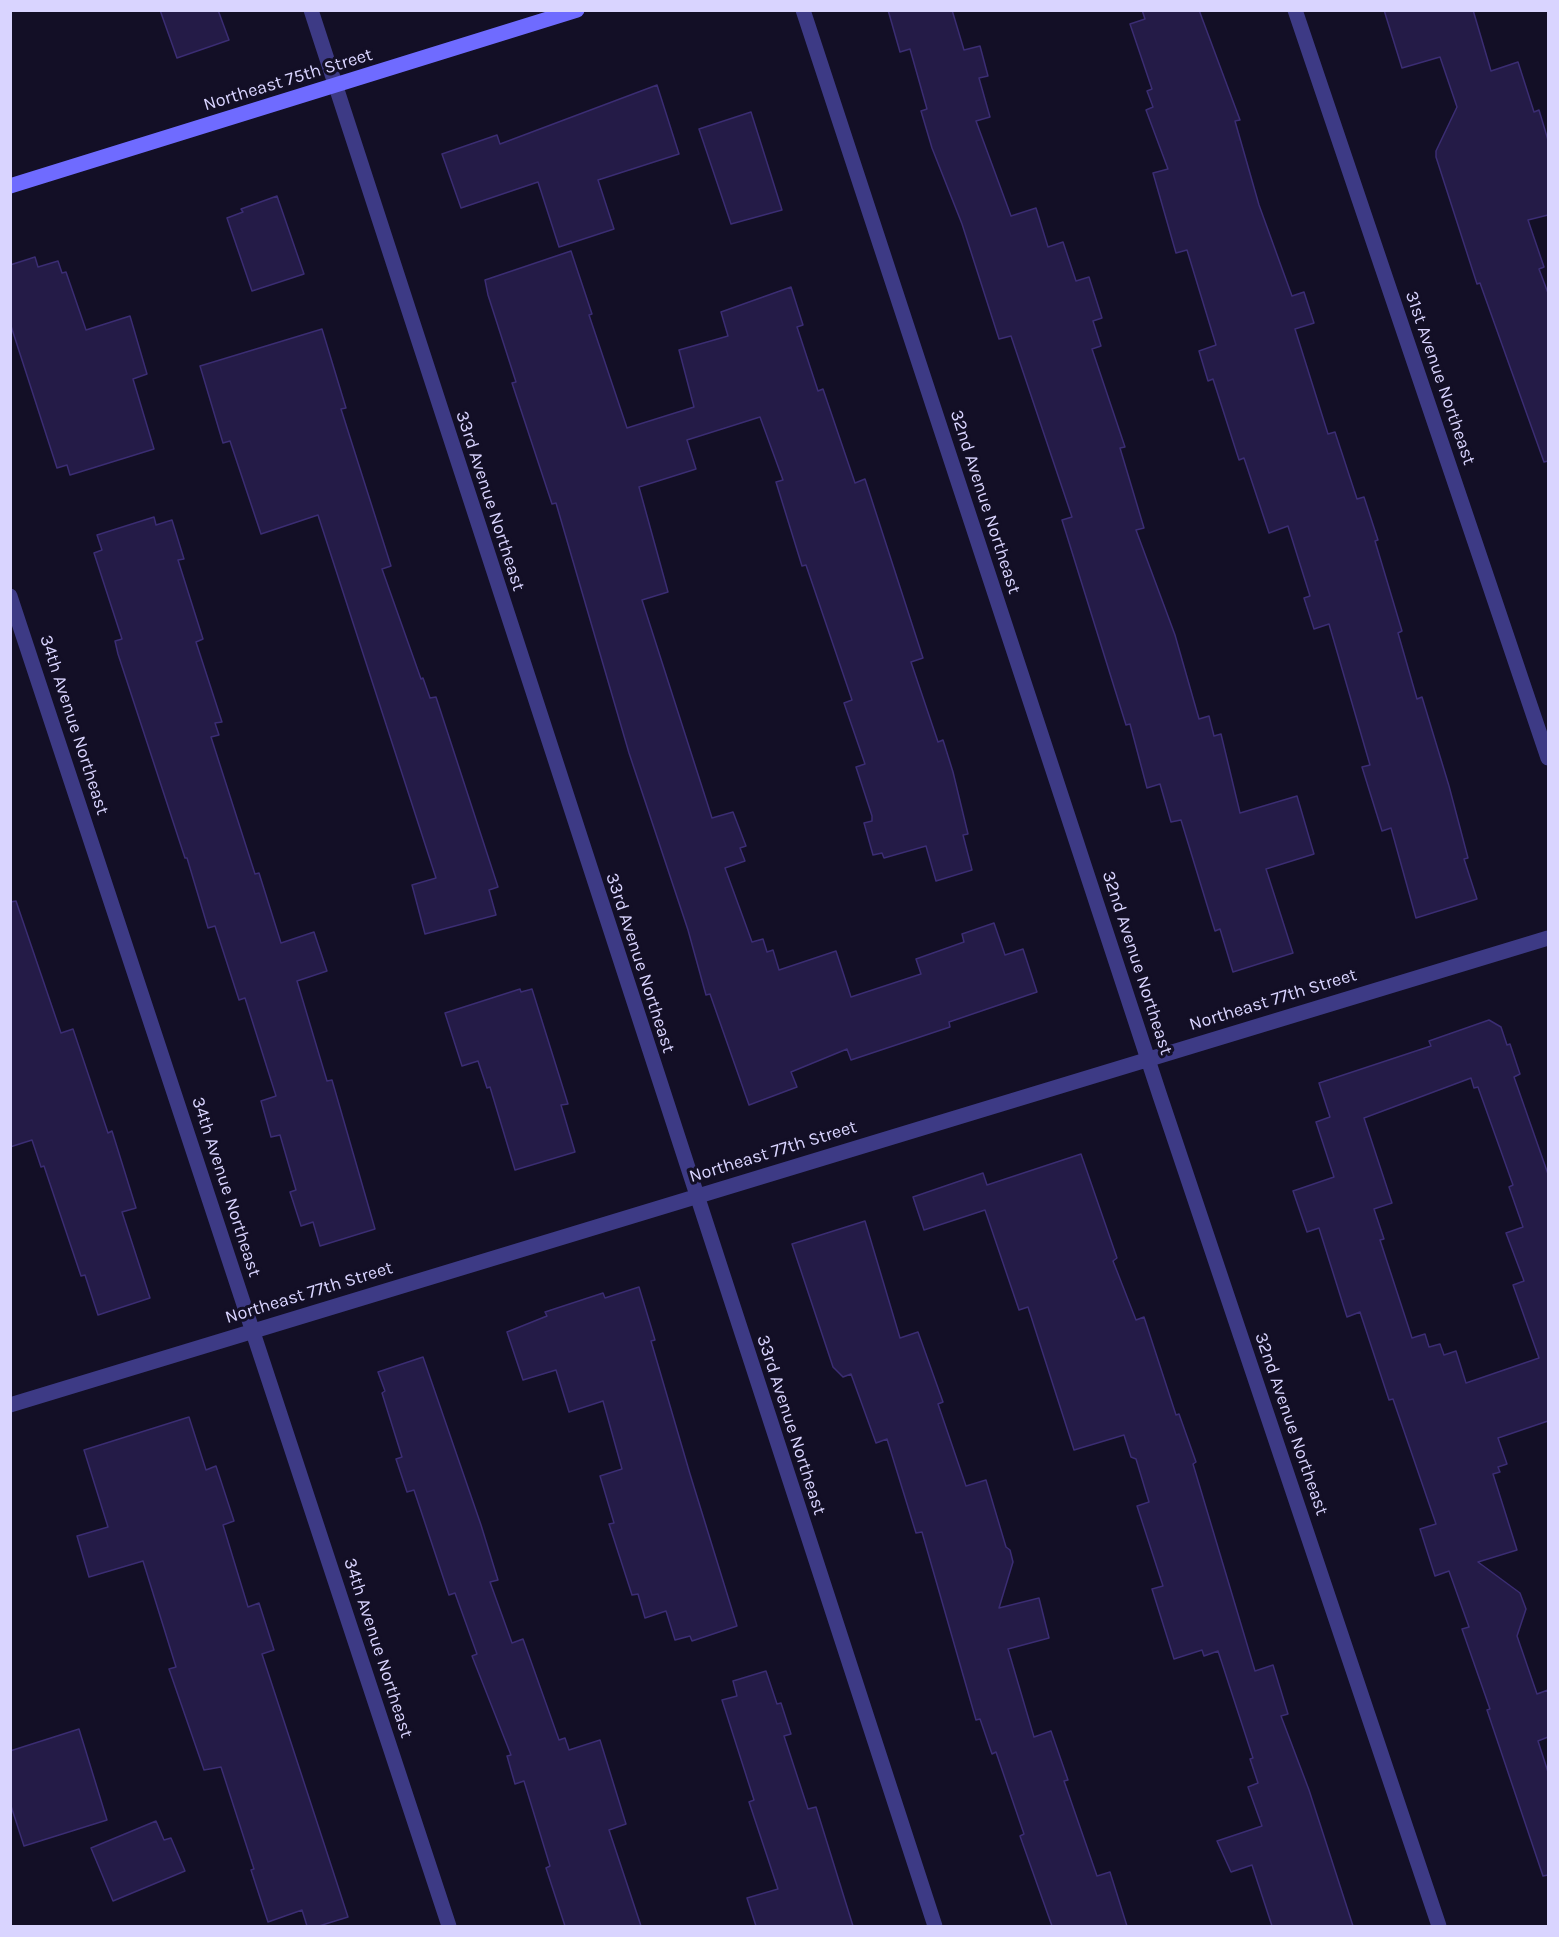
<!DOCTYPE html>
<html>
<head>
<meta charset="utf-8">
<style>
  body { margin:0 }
  #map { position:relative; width:1559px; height:1937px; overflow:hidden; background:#130f26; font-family:Karla,sans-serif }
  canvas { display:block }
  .frame { position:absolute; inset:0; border:12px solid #d9d4ff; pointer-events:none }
</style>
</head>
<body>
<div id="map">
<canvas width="1559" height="1937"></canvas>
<div class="frame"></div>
</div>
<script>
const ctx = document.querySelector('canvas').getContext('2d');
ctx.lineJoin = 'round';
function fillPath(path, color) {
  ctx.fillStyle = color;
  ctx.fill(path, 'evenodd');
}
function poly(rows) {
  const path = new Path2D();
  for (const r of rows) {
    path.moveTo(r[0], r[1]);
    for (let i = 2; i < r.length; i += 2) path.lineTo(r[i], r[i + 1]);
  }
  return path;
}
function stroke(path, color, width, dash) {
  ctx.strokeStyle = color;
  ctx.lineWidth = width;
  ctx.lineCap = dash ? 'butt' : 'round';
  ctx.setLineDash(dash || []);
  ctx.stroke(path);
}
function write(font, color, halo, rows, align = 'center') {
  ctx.font = font + ' Karla,sans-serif';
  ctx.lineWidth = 6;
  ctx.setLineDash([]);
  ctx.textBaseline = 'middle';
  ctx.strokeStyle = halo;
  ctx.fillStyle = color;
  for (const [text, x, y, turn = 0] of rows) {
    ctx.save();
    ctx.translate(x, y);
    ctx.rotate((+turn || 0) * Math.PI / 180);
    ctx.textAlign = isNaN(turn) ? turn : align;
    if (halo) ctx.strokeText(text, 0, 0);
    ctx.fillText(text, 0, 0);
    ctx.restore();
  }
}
const building = poly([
  [160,10,218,10,229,40,177,58,160,10],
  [888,10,952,10,964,50,980,46,988,76,979,78,990,117,976,121,1011,216,1036,208,1048,247,1063,242,1076,281,1089,277,1102,318,1093,321,1101,346,1092,349,1125,447,1120,448,1144,528,1136,530,1175,635,1199,719,1209,716,1214,736,1221,734,1240,813,1297,796,1314,854,1266,869,1293,953,1233,972,1220,929,1215,931,1181,820,1171,822,1160,784,1147,788,1130,724,1126,725,1062,520,1072,517,1011,336,999,339,962,224,932,148,921,111,927,109,910,49,900,52,888,10],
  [1142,10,1199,10,1240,120,1235,121,1259,205,1292,296,1304,292,1314,323,1295,329,1328,434,1335,432,1357,499,1364,497,1378,540,1375,541,1402,631,1398,633,1417,699,1422,697,1449,786,1468,858,1464,859,1477,899,1416,918,1391,828,1382,831,1362,767,1370,765,1329,624,1314,629,1304,598,1310,596,1288,526,1269,533,1244,458,1239,460,1213,379,1208,381,1199,351,1216,345,1187,250,1176,253,1153,173,1168,169,1146,110,1153,107,1147,91,1152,89,1130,24,1145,19,1142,10],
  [1384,10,1473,10,1491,71,1518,62,1534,112,1539,110,1548,140,1548,215,1528,220,1544,267,1539,269,1548,293,1548,461,1544,462,1480,283,1477,284,1436,157,1436,151,1457,107,1440,57,1402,68,1384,10],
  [657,85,679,154,598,180,614,229,559,247,538,182,461,208,442,154,497,135,500,144,657,85],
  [751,112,782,210,731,224,699,129,751,112],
  [277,196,304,274,252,291,227,218,243,212,241,209,277,196],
  [571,251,592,314,589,315,627,428,694,407,679,350,728,336,721,312,791,287,803,325,797,327,818,391,823,389,855,483,865,479,923,658,911,662,938,742,943,740,953,772,968,834,963,835,972,870,936,881,926,846,884,858,882,853,873,855,864,823,872,821,872,816,856,767,865,764,844,703,852,700,806,565,802,566,776,482,783,480,760,417,687,440,696,469,639,487,668,592,642,600,712,818,733,812,746,846,740,848,745,861,725,868,752,942,763,939,767,952,773,950,779,970,836,951,851,997,921,974,916,959,964,942,962,934,994,923,1005,955,1023,949,1037,992,949,1022,950,1027,851,1060,847,1049,791,1072,797,1087,749,1105,710,994,706,995,688,930,629,753,556,503,552,504,512,383,516,382,488,295,485,280,571,251],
  [35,257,38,267,58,261,62,273,66,272,86,330,130,316,147,374,133,379,154,449,70,475,67,465,57,468,10,323,10,265,35,257],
  [322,329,346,408,341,409,391,566,382,569,421,679,423,678,430,698,436,697,498,887,489,890,496,915,425,934,412,885,436,878,318,515,261,534,230,441,223,443,200,366,322,329],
  [154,517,156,525,172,520,184,559,178,560,203,639,196,642,222,722,215,723,219,735,211,737,255,874,259,873,281,943,314,932,327,971,297,981,327,1081,332,1080,375,1229,320,1246,313,1222,301,1226,290,1192,296,1190,280,1135,271,1137,261,1101,276,1096,245,998,239,1000,215,926,208,928,187,858,185,858,118,654,115,641,122,639,94,553,102,550,97,535,154,517],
  [16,901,61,1033,73,1029,108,1133,112,1131,136,1208,122,1212,150,1298,98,1315,85,1275,81,1276,44,1166,41,1167,32,1140,10,1147,10,902,16,901],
  [520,989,521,992,532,989,568,1104,561,1105,575,1152,515,1170,490,1087,487,1088,478,1061,462,1066,445,1013,520,989],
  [1489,1020,1501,1027,1507,1045,1510,1044,1520,1074,1514,1077,1548,1174,1548,1421,1498,1438,1507,1464,1498,1467,1500,1472,1493,1474,1517,1550,1478,1562,1520,1593,1526,1609,1517,1636,1537,1694,1548,1690,1548,1737,1538,1741,1548,1772,1548,1875,1543,1876,1487,1710,1490,1709,1462,1629,1469,1627,1449,1571,1435,1576,1420,1529,1436,1524,1393,1399,1389,1400,1360,1312,1347,1317,1319,1228,1307,1232,1293,1191,1334,1177,1316,1122,1330,1117,1319,1083,1431,1046,1429,1041,1489,1020],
  [1471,1078,1474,1088,1478,1087,1513,1185,1509,1187,1523,1227,1506,1233,1524,1281,1513,1285,1539,1358,1466,1383,1456,1351,1444,1355,1440,1344,1429,1347,1425,1334,1412,1338,1380,1240,1384,1239,1374,1209,1392,1203,1364,1118,1471,1078],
  [1081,1154,1117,1258,1113,1261,1136,1320,1144,1317,1176,1415,1179,1414,1196,1462,1193,1464,1255,1671,1273,1665,1288,1714,1281,1716,1309,1790,1353,1926,1272,1926,1252,1865,1231,1872,1217,1841,1262,1826,1248,1787,1258,1783,1250,1759,1253,1758,1218,1651,1204,1656,1202,1650,1174,1659,1152,1589,1163,1586,1137,1506,1149,1502,1136,1459,1131,1457,1124,1435,1074,1450,1028,1307,1019,1310,985,1210,924,1230,913,1197,983,1173,987,1185,1081,1154],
  [865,1221,900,1338,918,1332,943,1402,938,1404,966,1486,986,1480,1006,1547,1010,1550,1013,1562,999,1608,1039,1598,1049,1638,1008,1649,1034,1737,1051,1731,1068,1780,1064,1781,1097,1876,1110,1872,1127,1926,1052,1926,1020,1836,1024,1834,996,1752,992,1754,980,1719,976,1720,922,1532,916,1533,887,1439,876,1443,851,1374,843,1377,833,1367,792,1244,865,1221],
  [639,1287,655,1340,651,1341,690,1474,737,1626,692,1641,690,1636,675,1640,666,1611,645,1618,638,1594,632,1595,609,1524,614,1523,600,1476,622,1469,603,1401,569,1412,556,1370,523,1380,507,1332,547,1316,545,1312,603,1293,605,1298,639,1287],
  [423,1357,481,1525,498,1580,490,1582,512,1643,523,1639,559,1740,565,1738,569,1750,600,1740,626,1824,609,1830,641,1926,565,1926,546,1868,550,1866,524,1781,515,1784,507,1756,511,1755,472,1656,477,1654,455,1593,449,1595,414,1490,407,1492,396,1459,402,1457,382,1393,385,1391,378,1372,423,1357],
  [189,1417,206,1470,216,1466,234,1521,223,1525,248,1607,259,1603,274,1650,262,1654,348,1917,319,1926,307,1926,302,1910,268,1922,251,1870,254,1869,221,1767,204,1770,169,1669,176,1667,143,1561,89,1577,77,1536,108,1527,84,1450,189,1417],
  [766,1671,777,1704,781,1703,791,1734,784,1736,808,1809,816,1807,853,1926,756,1926,747,1898,778,1889,749,1802,754,1800,722,1700,737,1696,733,1681,766,1671],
  [79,1729,107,1820,24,1846,10,1803,10,1751,79,1729],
  [156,1821,164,1840,171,1838,185,1871,113,1901,91,1848,156,1821]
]);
fillPath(building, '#241b47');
stroke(building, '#3b2d73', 1.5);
stroke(poly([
  [311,10,935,1926],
  [803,10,1160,1096,1439,1926],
  [1295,10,1548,758],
  [10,596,449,1926],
  [10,1405,1548,938]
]), '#3d3a85', 15);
stroke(poly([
  [10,186,577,10]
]), '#6f6bff', 15);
write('18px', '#d9d4ff', '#130f26', [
  ["Northeast 75th Street",288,80,-17],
  ["31st Avenue Northeast",1440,378,71],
  ["33rd Avenue Northeast",490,501,72],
  ["32nd Avenue Northeast",985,502,72],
  ["34th Avenue Northeast",74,725,72],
  ["33rd Avenue Northeast",640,963,72],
  ["32nd Avenue Northeast",1137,963,72],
  ["Northeast 77th Street",1273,1000,-17],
  ["Northeast 77th Street",773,1152,-17],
  ["34th Avenue Northeast",226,1187,72],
  ["Northeast 77th Street",309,1293,-17],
  ["32nd Avenue Northeast",1291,1424,71],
  ["33rd Avenue Northeast",791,1425,72],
  ["34th Avenue Northeast",378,1648,72]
]);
</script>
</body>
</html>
